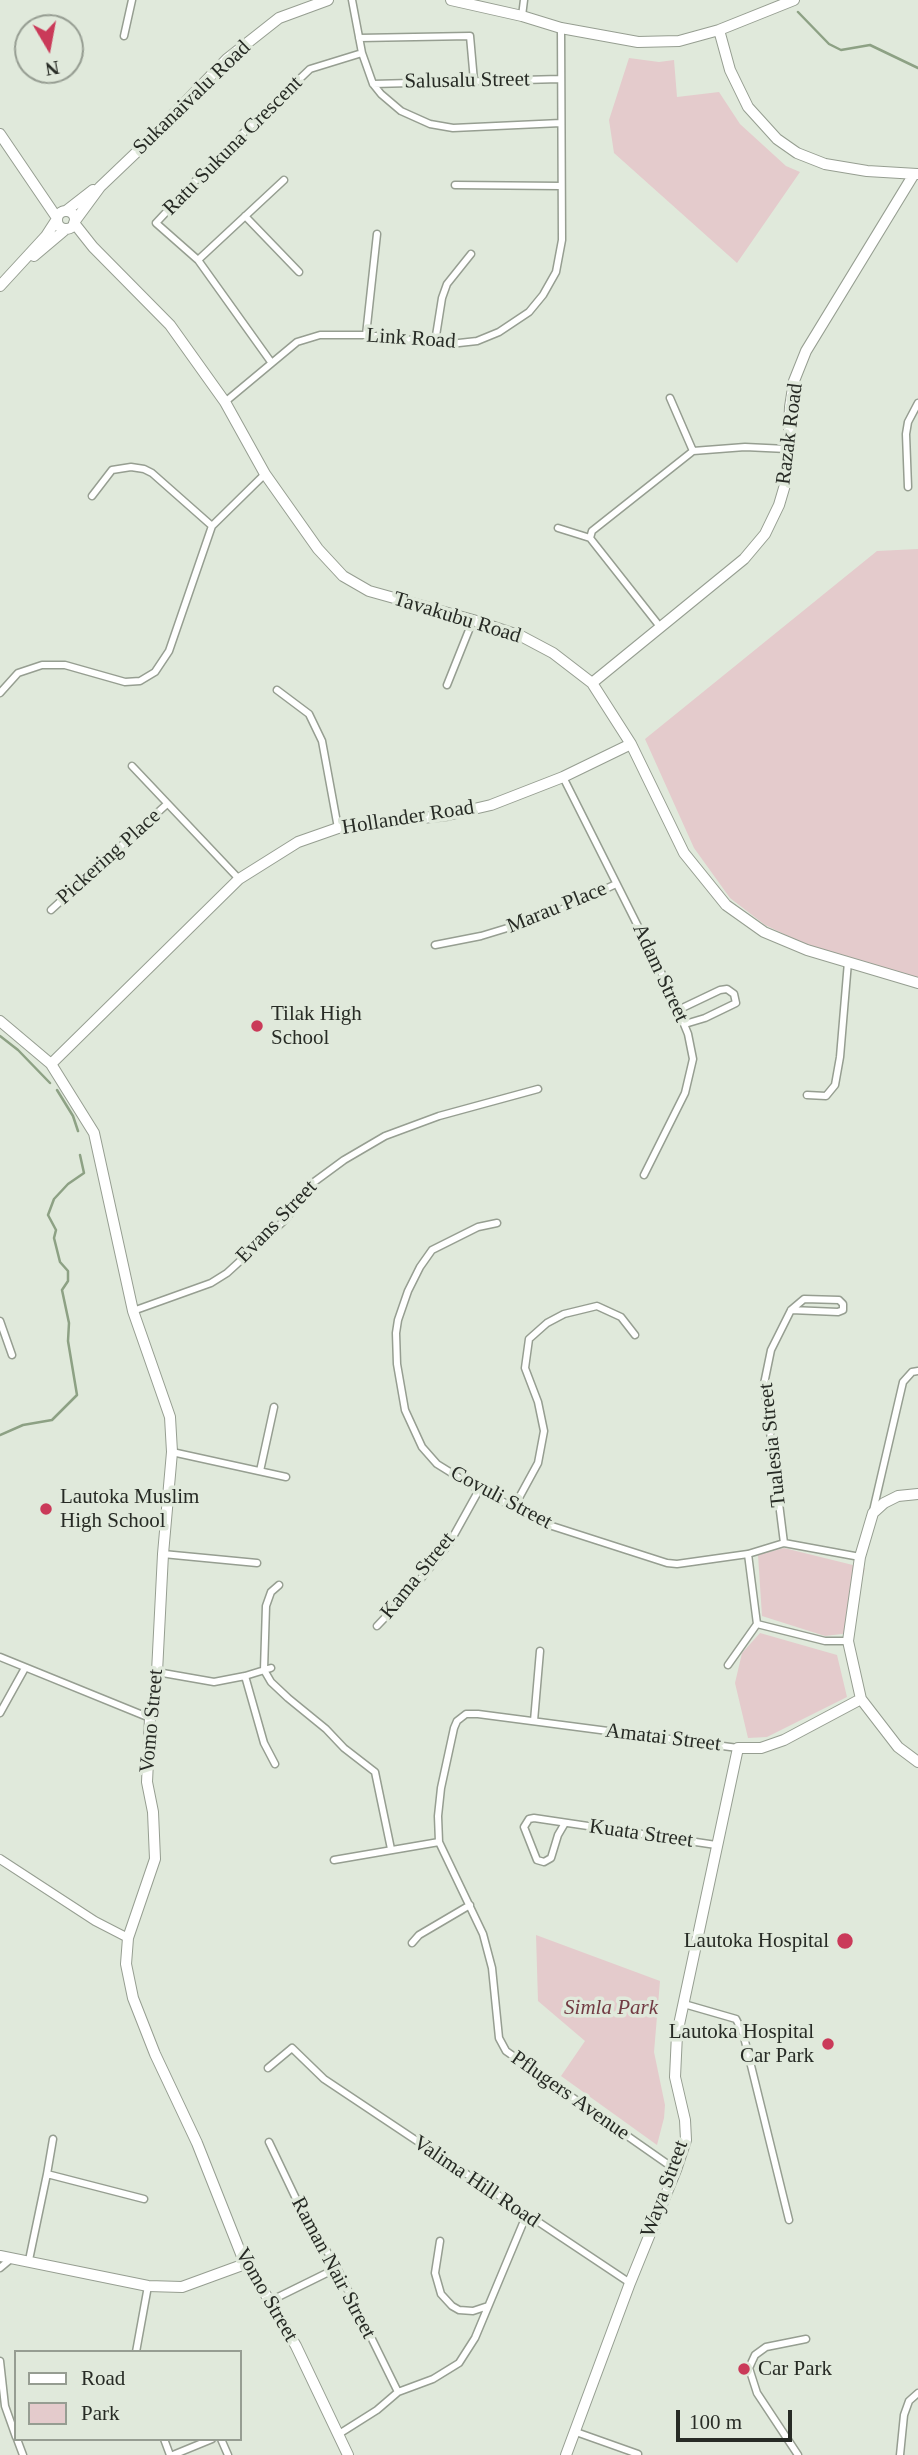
<!DOCTYPE html>
<html>
<head>
<meta charset="utf-8">
<style>
  body { margin:0 }
  #map { position:relative; width:918px; height:2455px; overflow:hidden; background:#e0e9db; font-family:"Times New Roman",serif }
  canvas { display:block }
  .legend { position:absolute; left:14px; top:2350px; width:228px; height:91px; box-sizing:border-box; background:#e0e9db; border:2px solid #969d92; margin:0; padding:9px 12px; list-style:none; font-size:21px; color:#272b25 }
  .legend li { display:flex; align-items:center; gap:14px; height:35px }
  .legend b { width:35px; border:2px solid #969d92 }
  .north { position:absolute; left:14px; top:14px; width:70px; height:70px; box-sizing:border-box; background:#e0e9db; border:2px solid #969d92; border-radius:50%; rotate:170deg; font-size:19px; font-weight:700; line-height:28px; text-align:center; color:#272b25 }
  .north::after { content:''; display:block; margin:auto; width:24px; height:32px; background:#ca3a59; clip-path:polygon(50% 0,100% 100%,50% 72%,0 100%) }
  .scale { position:absolute; left:676px; top:2410px; width:116px; height:32px; box-sizing:border-box; border:4px solid #272b25; border-top:0; padding-left:9px; font-size:21px; line-height:24px; white-space:nowrap; color:#272b25; -webkit-text-stroke:5px #e0e9db; paint-order:stroke }
</style>
</head>
<body>
<div id="map">
<canvas width="918" height="2455"></canvas>
<ul class="legend">
<li><b style="height:9px;background:#fff"></b>Road</li>
<li><b style="height:19px;background:#e4cbcc"></b>Park</li>
</ul>
<div class="north">N</div>
<div class="scale">100 m</div>
</div>
<script>
const ctx = document.querySelector('canvas').getContext('2d');
ctx.lineJoin = 'round';
function fillPath(path, color) {
  ctx.fillStyle = color;
  ctx.fill(path, 'evenodd');
}
function poly(rows) {
  const path = new Path2D();
  for (const r of rows) {
    if (r.length === 3) {
      path.moveTo(r[0] + r[2], r[1]);
      path.arc(r[0], r[1], r[2], 0, 2 * Math.PI);
      continue;
    }
    path.moveTo(r[0], r[1]);
    for (let i = 2; i < r.length; i += 2) path.lineTo(r[i], r[i + 1]);
  }
  return path;
}
function stroke(path, color, width, dash) {
  ctx.strokeStyle = color;
  ctx.lineWidth = width;
  ctx.lineCap = dash ? 'butt' : 'round';
  ctx.setLineDash(dash || []);
  ctx.stroke(path);
}
function write(font, color, halo, rows, align = 'center') {
  ctx.font = font + ' "Times New Roman",serif';
  ctx.lineWidth = 7;
  ctx.setLineDash([]);
  ctx.textBaseline = 'middle';
  ctx.strokeStyle = halo;
  ctx.fillStyle = color;
  for (const [text, x, y, turn = 0] of rows) {
    ctx.save();
    ctx.translate(x, y);
    ctx.rotate((+turn || 0) * Math.PI / 180);
    ctx.textAlign = isNaN(turn) ? turn : align;
    if (halo) ctx.strokeText(text, 0, 0);
    ctx.fillText(text, 0, 0);
    ctx.restore();
  }
}
fillPath(poly([
  [629,58,659,62,674,60,677,97,719,92,740,124,786,166,800,172,737,263,614,153,609,120],
  [918,549,918,978,809,946,765,925,730,898,694,848,645,739,877,551],
  [784,1548,865,1568,850,1633,825,1636,762,1616,758,1555],
  [760,1633,837,1655,847,1697,767,1737,748,1738,735,1683,742,1653],
  [536,1935,660,1981,654,2052,665,2105,664,2118,657,2145,561,2076,585,2041,538,2001]
]), '#e4cbcc');
stroke(poly([
  [798,12,829,44,841,50,870,45,918,68],
  [0,1036,18,1050,50,1083],
  [57,1090,73,1116,78,1131],
  [0,1435,23,1425,52,1420,77,1395,68,1341,69,1323,62,1290,68,1281,68,1271,60,1262,54,1238,56,1230,48,1215,54,1199,68,1184,84,1173,80,1155]
]), '#8da184', 2.5);
const minor = poly([
  [352,0,362,53,373,84,381,94,401,111,430,124,453,128,561,123],
  [522,16,524,0],
  [124,36,132,0],
  [359,38,470,36,474,81],
  [373,84,560,79],
  [455,185,561,186],
  [245,216,299,272],
  [198,260,284,180],
  [366,335,377,234],
  [435,342,442,298,447,284,471,254],
  [271,362,198,260,156,223,212,163,310,69,362,53],
  [670,398,693,451],
  [225,402,297,342,320,335,366,335,450,344,477,341,499,332,529,312,543,295,556,272,562,240,561,28],
  [908,487,906,434,908,422,918,403],
  [92,496,112,470,131,467,144,469,152,473,212,526],
  [558,528,590,538],
  [661,628,590,538,592,531,693,451,745,447,787,449],
  [447,685,473,620],
  [277,690,309,714,322,741,338,828],
  [0,693,18,673,42,665,65,665,125,682,140,681,155,672,169,651,212,526,265,474],
  [132,766,239,879],
  [563,777,670,990,688,1034,693,1059,685,1093,644,1175],
  [51,910,167,804],
  [435,945,481,936,550,915,616,884],
  [678,1010,720,990,727,989,734,994,736,1003,705,1018,685,1024],
  [807,1095,826,1096,835,1085,840,1057,848,962],
  [497,1223,478,1227,432,1250,420,1267,408,1291,398,1320,396,1333,397,1364,405,1410,422,1447,437,1464,479,1490,552,1526,667,1563,677,1564,748,1554,784,1543,860,1557],
  [133,1311,211,1283,227,1273,286,1219,310,1185,344,1160,385,1136,439,1116,538,1089],
  [0,1321,12,1355],
  [172,1452,286,1477],
  [260,1471,274,1407],
  [514,1507,538,1463,544,1431,538,1402,525,1368,529,1339,547,1323,564,1314,597,1306,621,1317,635,1335],
  [873,1511,903,1382,912,1372,918,1371],
  [784,1543,764,1384,771,1350,791,1310,804,1299,839,1300,843,1304,843,1310,838,1312,791,1310],
  [163,1554,257,1563],
  [748,1554,757,1624],
  [279,1585,271,1592,266,1606,264,1670,271,1682,288,1698,326,1729,344,1748,375,1772,391,1849],
  [757,1624,825,1641,848,1641],
  [377,1626,415,1586,449,1544,479,1490],
  [0,1657,150,1718],
  [728,1665,757,1624],
  [157,1672,214,1682,245,1676,271,1668],
  [245,1676,264,1743,275,1764],
  [0,1713,25,1668],
  [534,1721,540,1651],
  [565,1823,558,1835,551,1858,544,1862,537,1860,524,1827,529,1819,534,1818,716,1845],
  [334,1860,439,1842],
  [412,1943,419,1935,470,1905],
  [684,2004,736,2019,743,2033,789,2220],
  [268,2068,292,2048,324,2079,630,2283],
  [269,2142,300,2207,337,2268,398,2392],
  [676,2170,506,2051,499,2038,492,1968,483,1934,439,1842,438,1816,441,1788,454,1728,457,1721,466,1714,478,1714,738,1748],
  [47,2174,53,2139],
  [440,2241,435,2273,441,2294,452,2306,459,2310,473,2311,488,2306],
  [29,2260,47,2174,144,2199],
  [0,2268,12,2258],
  [270,2301,337,2268],
  [136,2352,148,2286],
  [0,2361,5,2406,16,2437],
  [576,2432,638,2454],
  [339,2434,377,2410,398,2392,433,2379,459,2363,475,2338,526,2216],
  [17,2439,23,2455],
  [164,2439,170,2455],
  [221,2439,228,2455],
  [173,2455,212,2439],
  [798,2455,757,2393,749,2368,755,2355,766,2347,806,2339],
  [900,2455,904,2415,909,2401,918,2393]
]);
const tertiary = poly([
  [0,1859,95,1921,128,1938]
]);
const secondary = poly([
  [451,0,522,16,561,28,638,42,679,41,719,30,794,0],
  [719,30,730,70,748,107,777,139,797,153,825,164,867,171,917,174],
  [0,134,57,218],
  [66,211,93,190],
  [66,220,9],
  [75,221,100,187,143,146,227,59,279,18,328,0],
  [74,223,93,247,170,325,225,402,265,474,318,549,343,576,369,591,473,620,521,636,553,653,592,683,631,744,684,853,726,905,764,932,807,950,918,983],
  [34,256,66,229],
  [0,286,46,236,57,219],
  [592,683,744,559,765,534,779,505,787,478,790,407,794,381,806,351,914,174],
  [0,1021,51,1064,94,1133,133,1311,170,1417,172,1452,163,1554,157,1672,150,1718,147,1782,153,1812,155,1859,128,1938,126,1964,133,1998,155,2054,197,2143,245,2264,270,2301,296,2346,348,2455],
  [51,1064,239,879,298,842,338,828,448,815,491,805,563,777,631,744],
  [918,1494,898,1496,884,1503,873,1513,860,1557,848,1641,861,1699,898,1747,918,1762],
  [0,2256,148,2286,182,2287,245,2264],
  [566,2455,630,2283,676,2170,686,2140,685,2120,675,2077,677,2034,738,1748,761,1748,784,1740,861,1699]
]);
stroke(minor, '#969e91', 9);
stroke(tertiary, '#969e91', 10);
stroke(secondary, '#969e91', 12);
stroke(minor, '#fff', 6);
stroke(tertiary, '#fff', 8);
stroke(secondary, '#fff', 10);
for (const [x, y, r, color] of [
  [257,1026,7,"#ca3a59"],
  [46,1509,7,"#ca3a59"],
  [845,1941,9,"#ca3a59"],
  [828,2044,7,"#ca3a59"],
  [744,2369,7,"#ca3a59"]
]) {
  const dot = new Path2D();
  dot.arc(x, y, r, 0, 2 * Math.PI);
  ctx.fillStyle = color;
  ctx.fill(dot);
  stroke(dot, '#e0e9db', 2.5);
}
write('21px', '#272b25', '#e0e9db', [
  ["Salusalu Street",467,81,-1],
  ["Sukanaivalu Road",192,98,-44],
  ["Ratu Sukuna Crescent",233,146,-45],
  ["Link Road",411,339,4],
  ["Razak Road",790,434,-83],
  ["Tavakubu Road",457,618,17],
  ["Hollander Road",408,818,-9],
  ["Pickering Place",109,857,-42],
  ["Marau Place",557,908,-22],
  ["Adam Street",660,973,65],
  ["Evans Street",277,1222,-46],
  ["Tualesia Street",773,1445,-96],
  ["Covuli Street",501,1498,28],
  ["Kama Street",418,1576,-51],
  ["Vomo Street",152,1721,-85],
  ["Amatai Street",663,1738,7],
  ["Kuata Street",641,1834,8],
  ["Pflugers Avenue",570,2096,35],
  ["Valima Hill Road",476,2182,34],
  ["Waya Street",665,2189,-70],
  ["Raman Nair Street",333,2268,62],
  ["Vomo Street",266,2295,60]
]);
write('21px', '#272b25', '#e0e9db', [
  ["Tilak High",271,1014],
  ["School",271,1038],
  ["Lautoka Muslim",60,1497],
  ["High School",60,1521],
  ["Lautoka Hospital",829,1941,"right"],
  ["Lautoka Hospital",814,2032,"right"],
  ["Car Park",814,2056,"right"],
  ["Car Park",758,2369]
], 'left');
write('italic 21px', '#723b43', '#e0e9db', [
  ["Simla Park",611,2008]
]);
</script>
</body>
</html>
